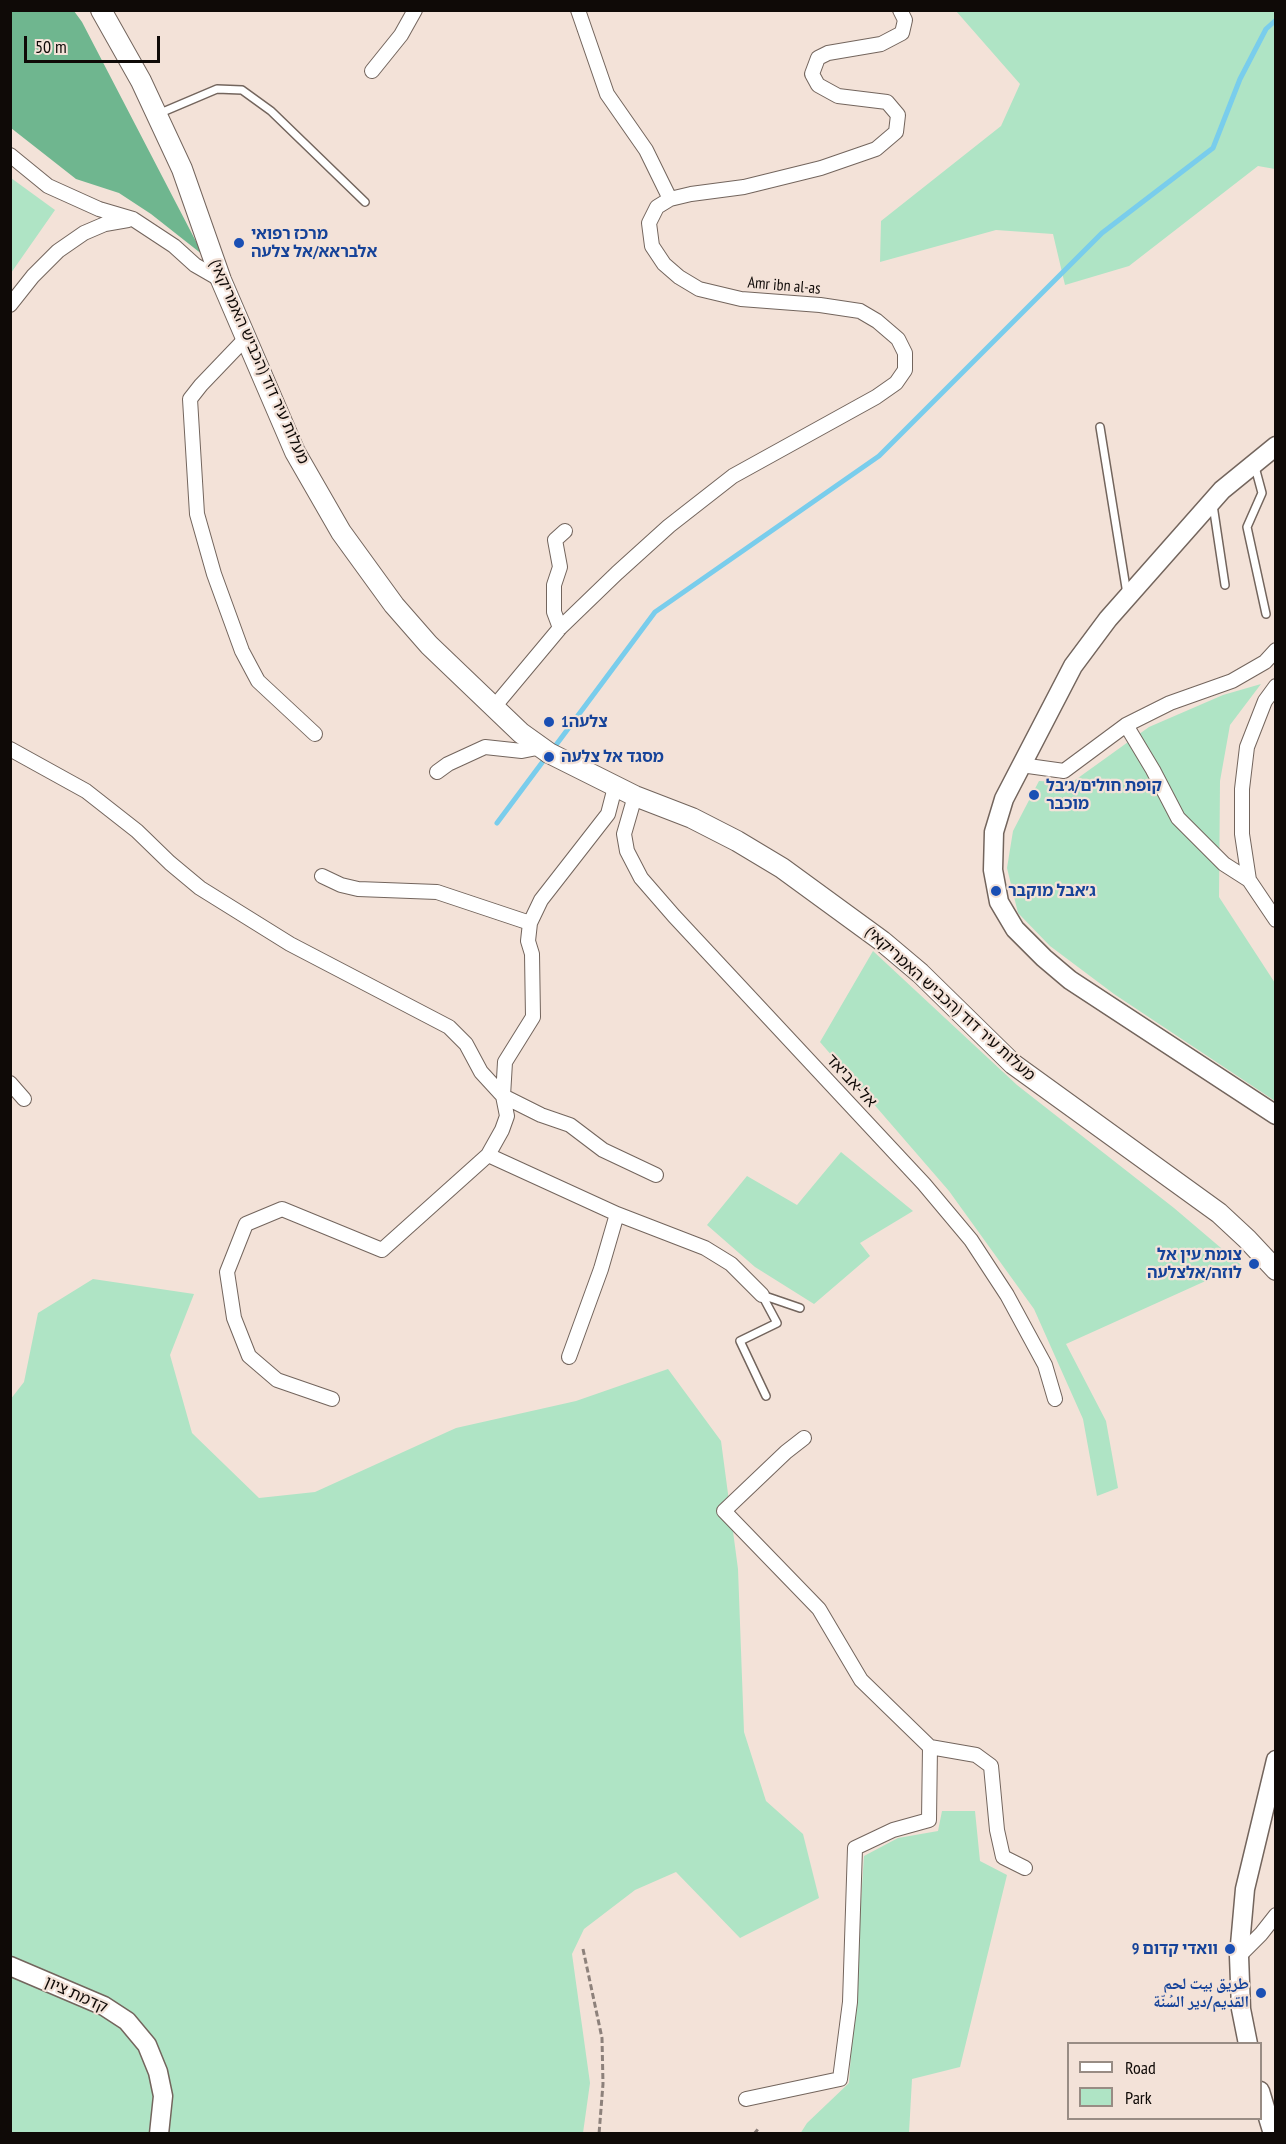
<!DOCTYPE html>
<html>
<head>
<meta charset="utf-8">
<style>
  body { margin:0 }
  #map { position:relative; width:1286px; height:2144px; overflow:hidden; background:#f3e2d8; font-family:"PT Sans Narrow",sans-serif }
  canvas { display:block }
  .frame { position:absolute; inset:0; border:12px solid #0f0a07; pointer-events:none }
  .legend { position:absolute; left:1067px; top:2042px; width:195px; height:78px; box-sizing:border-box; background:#f3e2d8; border:2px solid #988c84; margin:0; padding:8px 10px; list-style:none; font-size:18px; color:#0f0a07 }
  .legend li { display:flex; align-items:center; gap:12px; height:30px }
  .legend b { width:30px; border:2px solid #988c84 }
  .scale { position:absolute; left:24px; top:36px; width:136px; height:27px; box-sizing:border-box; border:3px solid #0f0a07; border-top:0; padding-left:8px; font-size:18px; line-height:21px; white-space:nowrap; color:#0f0a07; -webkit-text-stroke:4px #f3e2d8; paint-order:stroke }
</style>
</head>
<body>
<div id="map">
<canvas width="1286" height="2144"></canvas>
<div class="frame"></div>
<ul class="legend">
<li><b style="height:8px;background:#fff"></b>Road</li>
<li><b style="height:16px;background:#afe4c5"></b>Park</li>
</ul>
<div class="scale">50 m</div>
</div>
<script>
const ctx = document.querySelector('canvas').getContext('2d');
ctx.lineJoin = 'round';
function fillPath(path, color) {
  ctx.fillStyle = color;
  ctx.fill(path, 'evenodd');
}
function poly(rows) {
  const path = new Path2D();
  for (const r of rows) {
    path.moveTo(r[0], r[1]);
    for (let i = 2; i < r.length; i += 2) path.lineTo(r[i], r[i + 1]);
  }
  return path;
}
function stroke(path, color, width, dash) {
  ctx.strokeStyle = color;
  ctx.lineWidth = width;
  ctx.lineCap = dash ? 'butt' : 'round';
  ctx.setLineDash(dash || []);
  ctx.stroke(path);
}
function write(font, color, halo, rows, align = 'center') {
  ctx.font = font + ' "PT Sans Narrow","Noto Naskh Arabic","Noto Sans Hebrew",sans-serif';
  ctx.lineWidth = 4.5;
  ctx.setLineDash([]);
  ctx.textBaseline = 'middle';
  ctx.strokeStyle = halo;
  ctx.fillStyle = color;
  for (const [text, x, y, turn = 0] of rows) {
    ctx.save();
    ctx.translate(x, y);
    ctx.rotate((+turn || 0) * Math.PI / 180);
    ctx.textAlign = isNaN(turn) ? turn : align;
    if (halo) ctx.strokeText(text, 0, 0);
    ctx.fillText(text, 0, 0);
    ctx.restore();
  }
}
fillPath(poly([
  [956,11,1275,11,1275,169,1258,166,1129,266,1065,285,1053,234,996,230,880,262,881,221,1001,126,1020,84],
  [11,178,55,210,11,273],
  [1261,684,1230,725,1220,781,1219,897,1275,983,1275,1101,1114,994,1050,946,1018,913,1007,868,1013,831,1039,781,1071,783,1149,727,1223,695],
  [873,951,1017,1085,1174,1208,1241,1265,1066,1344,1106,1421,1118,1488,1097,1496,1083,1419,1034,1309,949,1191,820,1042],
  [841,1152,913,1211,860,1243,870,1256,814,1304,755,1267,707,1225,747,1176,797,1205],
  [93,1279,194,1294,170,1355,192,1433,259,1498,315,1492,456,1428,576,1401,668,1369,721,1441,738,1569,744,1732,766,1801,803,1834,819,1898,740,1938,676,1872,635,1890,584,1929,572,1954,590,2083,583,2133,11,2133,10,1400,24,1382,38,1313],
  [942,1811,975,1811,980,1861,1007,1875,960,2067,912,2079,909,2133,800,2134,807,2123,849,2083,864,1856,898,1838,938,1831]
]), '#afe4c5');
fillPath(poly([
  [10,11,74,11,82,22,203,255,151,214,119,193,76,179,11,128]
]), '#6fb68f');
stroke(poly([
  [553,749,655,612,879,456,1102,233,1213,148,1240,79,1266,29,1276,20],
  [497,823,547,756]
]), '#79cdec', 5);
const service = poly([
  [158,114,217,89,242,90,271,111,365,202],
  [1100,427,1127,594],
  [1255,467,1262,493,1247,527,1266,614],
  [1213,505,1225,585],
  [766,1396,740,1341,777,1323,762,1295,800,1308]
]);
const minor = poly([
  [578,10,607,94,646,150,670,199],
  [372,71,401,35,415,10],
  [10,155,48,186,99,209,133,219,174,246,195,265,221,280],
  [10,305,33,276,58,251,84,233,105,224,128,220],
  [246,338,201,385,190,399,197,514,214,574,242,651,258,681,315,734],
  [560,628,554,612,554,585,560,567,555,540,565,531],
  [1276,686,1265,701,1247,747,1242,789,1242,834,1249,880,1276,920],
  [494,707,560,628,617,573,669,526,733,476,876,397,896,383,905,370,905,353,898,339,877,321,860,311,820,305,741,299,699,289,679,277,664,264,652,246,649,223,657,207,670,199,691,194,744,187,821,168,876,149,896,132,898,115,887,102,838,96,818,85,812,74,818,58,828,53,881,44,902,33,905,20,900,10],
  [1126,725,1153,770,1178,818,1224,864,1249,880],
  [10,749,86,791,137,831,170,863,200,888,290,944,449,1027,466,1044,481,1072,503,1096,541,1115,570,1125,603,1150,656,1175],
  [1021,765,1064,771,1126,725,1170,703,1232,681,1265,662,1276,650],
  [437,772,448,764,485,747,522,751,532,749,537,745],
  [635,796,624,834,627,851,641,878,674,916,924,1184,971,1240,1007,1295,1045,1365,1055,1399],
  [322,876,341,885,358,889,437,892,530,923],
  [10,1083,24,1099],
  [488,1155,617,1214,601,1269,569,1357],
  [617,1214,705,1248,731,1264,762,1295],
  [332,1399,277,1380,249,1356,234,1318,227,1272,246,1224,282,1209,382,1250,488,1155,502,1130,507,1116,503,1096,505,1062,533,1017,532,954,528,941,530,923,541,900,608,814,615,787],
  [930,1747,976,1755,991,1766,997,1830,1003,1857,1025,1868],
  [1239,1956,1261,1934,1276,1915],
  [746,2099,840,2079,850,2002,855,1848,893,1830,929,1820,930,1747,861,1680,819,1609,724,1511,786,1452,804,1438]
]);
const tertiary = poly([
  [1276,446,1222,490,1108,619,1073,666,1004,799,994,832,993,870,999,902,1015,929,1044,958,1070,980,1276,1115],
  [10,1966,104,2006,127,2021,147,2045,158,2072,163,2096,159,2134],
  [1248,2044,1241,2009,1239,1956,1245,1889,1276,1760],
  [1260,2091,1273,2134]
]);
const secondary = poly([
  [101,10,141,81,182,169,221,280,295,452,341,532,394,605,429,645,521,733,549,753,635,796,692,818,737,841,782,868,882,941,920,973,1013,1064,1219,1213,1247,1239,1276,1270]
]);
stroke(service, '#73655d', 10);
stroke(minor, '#73655d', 16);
stroke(tertiary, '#73655d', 21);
stroke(secondary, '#73655d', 22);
stroke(poly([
  [583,1949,602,2038,603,2084,599,2134],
  [754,2134,758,2129]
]), '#8d817b', 3, [6, 3]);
stroke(service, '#fff', 7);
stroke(minor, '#fff', 14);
stroke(tertiary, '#fff', 18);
stroke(secondary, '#fff', 20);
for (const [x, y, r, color] of [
  [239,243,6,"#1a4fb4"],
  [549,722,6,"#1a4fb4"],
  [549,757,6,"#1a4fb4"],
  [1034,795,6,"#1a4fb4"],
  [996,891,6,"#1a4fb4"],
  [1254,1264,6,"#1a4fb4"],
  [1230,1949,6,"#1a4fb4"],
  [1261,1993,6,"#1a4fb4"]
]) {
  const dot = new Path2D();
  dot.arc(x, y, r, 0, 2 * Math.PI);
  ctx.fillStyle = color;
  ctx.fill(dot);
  stroke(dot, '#f3e2d8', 2);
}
write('bold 16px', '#164399', '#f3e2d8', [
  ["מרכז רפואי",251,234],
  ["אלבראא/אל צלעה",251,252],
  ["צלעה1",561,722],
  ["מסגד אל צלעה",561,757],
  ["קופת חולים/ג׳בל",1046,786],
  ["מוכבר",1046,804],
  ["ג׳אבל מוקבר",1008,891],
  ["צומת עין אל",1242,1255,"right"],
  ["לוזה/אלצלעה",1242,1273,"right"],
  ["וואדי קדום 9",1218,1949,"right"],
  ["طريق بيت لحم",1249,1984,"right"],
  ["القديم/دير السُنّة",1249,2002,"right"]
], 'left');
write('16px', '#0f0a07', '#f3e2d8', [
  ["Amr ibn al-as",784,286,5],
  ["מעלות עיר דוד (הכביש האמריקאי)",259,362,66],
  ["מעלות עיר דוד (הכביש האמריקאי)",950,1004,42],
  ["אל-אביאד",851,1081,47],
  ["קדמת ציון",76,1995,24]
]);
</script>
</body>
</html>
